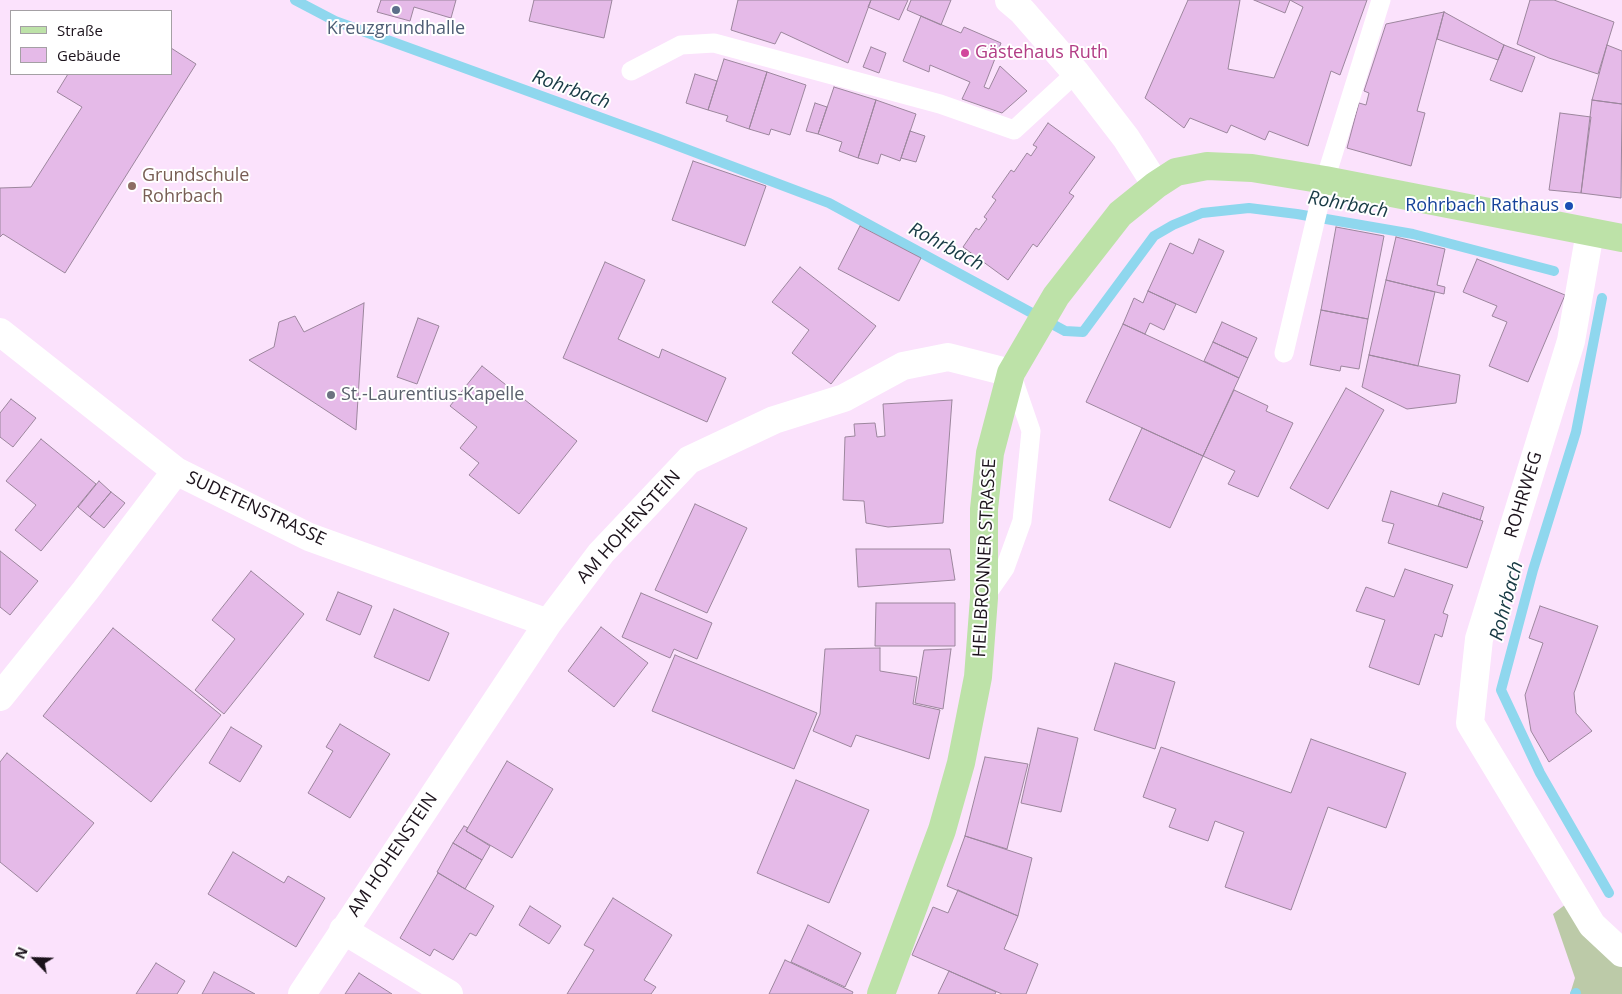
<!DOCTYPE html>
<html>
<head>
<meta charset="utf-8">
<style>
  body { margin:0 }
  #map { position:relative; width:1622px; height:994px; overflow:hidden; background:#fbe2fc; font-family:"Open Sans",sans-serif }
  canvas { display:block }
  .legend { position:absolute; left:10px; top:10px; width:162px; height:65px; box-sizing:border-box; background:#fff; border:1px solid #a4a0a4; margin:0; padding:6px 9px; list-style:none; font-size:15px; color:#1b121b }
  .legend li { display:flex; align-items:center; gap:10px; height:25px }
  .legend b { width:25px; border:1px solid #a4a0a4 }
  .north { position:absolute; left:10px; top:934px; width:50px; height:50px; -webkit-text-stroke:4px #fff; paint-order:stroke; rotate:294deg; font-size:14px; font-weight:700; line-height:20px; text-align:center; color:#1b121b }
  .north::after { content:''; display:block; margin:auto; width:18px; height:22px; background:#1b121b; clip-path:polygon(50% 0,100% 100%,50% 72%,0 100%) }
</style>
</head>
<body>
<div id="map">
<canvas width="1622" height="994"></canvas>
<ul class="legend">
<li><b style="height:6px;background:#bde2a8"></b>Straße</li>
<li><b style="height:14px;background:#e5bae8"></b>Gebäude</li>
</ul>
<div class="north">N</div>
</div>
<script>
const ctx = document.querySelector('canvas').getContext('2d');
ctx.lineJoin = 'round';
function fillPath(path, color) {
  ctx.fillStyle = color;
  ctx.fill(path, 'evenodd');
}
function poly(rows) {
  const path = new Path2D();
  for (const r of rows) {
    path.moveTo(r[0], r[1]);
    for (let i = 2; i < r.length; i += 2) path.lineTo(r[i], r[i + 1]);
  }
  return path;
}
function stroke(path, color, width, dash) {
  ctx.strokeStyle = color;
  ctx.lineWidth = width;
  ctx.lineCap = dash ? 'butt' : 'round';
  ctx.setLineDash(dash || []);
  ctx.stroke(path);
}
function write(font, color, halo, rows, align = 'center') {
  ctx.font = font + ' "Open Sans",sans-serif';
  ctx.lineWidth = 4;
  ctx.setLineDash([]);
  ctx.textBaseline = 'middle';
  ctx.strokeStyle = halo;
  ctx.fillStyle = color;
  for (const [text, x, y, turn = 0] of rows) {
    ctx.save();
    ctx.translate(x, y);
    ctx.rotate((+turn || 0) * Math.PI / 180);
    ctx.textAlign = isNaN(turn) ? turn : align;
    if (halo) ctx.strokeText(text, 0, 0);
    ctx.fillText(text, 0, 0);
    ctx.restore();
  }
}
fillPath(poly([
  [1566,904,1585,935,1622,967,1622,994,1570,994,1575,978,1553,914]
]), '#bccaa8');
stroke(poly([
  [295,0,335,21,657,138,829,203,1065,331,1083,332,1154,236,1173,225,1202,213,1249,208,1297,214,1413,234,1554,271],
  [1602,298,1576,432,1533,570,1501,690,1540,773,1609,893],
  [1575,994,1576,993]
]), '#8fd7ee', 10);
const building = poly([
  [381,0,456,0,451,18,414,7,410,21,377,12,381,0],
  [534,0,612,0,604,38,529,21,534,0],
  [738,0,871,0,848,63,781,32,775,44,731,30,738,0],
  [871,0,908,0,899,20,868,7,871,0],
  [911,0,951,0,941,25,907,10,911,0],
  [1188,0,1240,0,1228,69,1274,78,1303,7,1290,0,1367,0,1340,75,1331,71,1308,146,1269,131,1265,140,1231,125,1227,133,1190,118,1184,128,1145,98,1188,0],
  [1254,0,1290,0,1285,13,1254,0],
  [1530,0,1554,0,1614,22,1598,74,1549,58,1517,44,1530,0],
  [1444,12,1417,111,1425,113,1411,166,1347,148,1359,103,1366,105,1369,93,1364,91,1386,24,1444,12],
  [1444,12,1504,45,1498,60,1437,39,1444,12],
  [921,16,961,33,964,27,1001,43,984,87,989,89,1000,66,1027,91,1002,113,962,99,970,82,930,65,929,72,903,61,921,16],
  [1504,45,1535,57,1522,92,1490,80,1504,45],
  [1607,45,1622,51,1622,104,1592,100,1607,45],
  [871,47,886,53,879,73,863,67,871,47],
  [171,48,196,64,65,273,3,234,0,237,0,188,31,187,82,107,57,92,68,74,171,74,171,48],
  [724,59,767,72,749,129,726,121,728,116,708,110,724,59],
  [767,72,806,85,790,135,771,129,769,135,749,129,767,72],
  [695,74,717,81,708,110,686,103,695,74],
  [834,87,876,100,858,158,839,151,842,142,818,134,834,87],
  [876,100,916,114,900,161,881,154,878,164,858,158,876,100],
  [1592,100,1622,104,1621,198,1581,193,1592,100],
  [815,103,827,107,818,134,806,131,815,103],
  [1560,113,1591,117,1581,193,1549,190,1560,113],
  [1048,123,1095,157,1069,193,1074,196,1037,247,1033,244,1008,280,963,247,976,228,979,230,987,219,984,217,996,200,992,197,1011,170,1014,172,1027,153,1031,156,1037,147,1033,145,1048,123],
  [910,131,925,136,916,162,901,158,910,131],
  [693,161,766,186,745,246,672,220,693,161],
  [860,226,921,258,899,301,838,269,860,226],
  [1336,227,1384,236,1368,319,1321,310,1336,227],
  [1396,237,1445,249,1437,285,1445,287,1444,294,1386,280,1396,237],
  [1199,239,1224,251,1196,313,1148,291,1170,243,1193,254,1199,239],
  [1477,259,1565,295,1528,382,1489,366,1507,322,1492,316,1497,306,1463,292,1477,259],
  [605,262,645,280,618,339,659,358,662,349,726,378,707,422,563,358,605,262],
  [800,267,876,326,831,384,792,353,809,330,772,302,800,267],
  [1386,280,1435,292,1418,366,1369,355,1386,280],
  [1148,291,1176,304,1164,330,1150,323,1145,334,1123,324,1134,298,1143,303,1148,291],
  [364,303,356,430,249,360,274,347,279,322,295,316,304,332,364,303],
  [1321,310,1368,319,1359,369,1341,366,1340,371,1310,365,1321,310],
  [418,318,439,326,417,384,397,377,418,318],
  [1222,322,1257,338,1248,358,1213,342,1222,322],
  [1123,324,1239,378,1203,456,1086,402,1123,324],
  [1213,342,1248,358,1239,378,1204,361,1213,342],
  [1369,355,1460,375,1456,403,1407,409,1362,387,1369,355],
  [482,366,577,441,519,514,469,475,479,463,460,448,477,427,450,406,482,366],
  [1346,388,1384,410,1328,509,1290,488,1346,388],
  [1234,390,1268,406,1266,411,1293,423,1258,497,1228,484,1235,471,1203,456,1234,390],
  [11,399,36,418,13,447,0,437,0,413,11,399],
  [952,400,943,523,888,527,866,523,864,501,843,500,845,437,855,436,854,424,875,423,877,437,885,436,883,404,952,400],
  [1142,428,1203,456,1170,528,1109,500,1142,428],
  [41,439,96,484,41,551,15,530,36,505,6,481,41,439],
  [99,481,111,492,90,517,78,507,99,481],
  [1391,491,1483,521,1467,568,1388,543,1394,524,1382,521,1391,491],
  [111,492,125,503,104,528,90,517,111,492],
  [1443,493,1484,507,1480,520,1438,506,1443,493],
  [695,504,747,528,707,613,655,590,695,504],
  [856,549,950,549,955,580,858,587,856,549],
  [0,551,38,581,10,615,0,607,0,551],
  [1405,569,1453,585,1443,613,1448,615,1442,637,1435,634,1419,685,1369,667,1385,620,1356,611,1366,587,1394,597,1405,569],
  [251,571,304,614,224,714,195,690,235,639,212,620,251,571],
  [338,592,372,606,360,635,326,620,338,592],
  [641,593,712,623,697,659,674,649,670,658,622,637,641,593],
  [876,603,955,603,955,646,875,646,876,603],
  [1540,606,1598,626,1574,693,1576,713,1592,731,1549,762,1531,731,1525,695,1543,643,1529,638,1540,606],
  [394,609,449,633,429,681,374,657,394,609],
  [601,627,648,663,614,707,568,671,601,627],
  [113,628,221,715,151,802,43,716,113,628],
  [880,648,880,671,917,677,913,704,940,710,929,759,856,735,851,747,813,731,820,714,825,649,880,648],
  [951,649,943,709,915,703,924,650,951,649],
  [675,655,817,713,794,769,652,711,675,655],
  [1115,663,1175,682,1155,749,1094,730,1115,663],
  [340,724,390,754,350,818,308,793,333,751,326,747,340,724],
  [231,727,262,746,240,782,209,763,231,727],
  [1038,728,1078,738,1061,812,1021,803,1038,728],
  [1311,739,1406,773,1386,828,1328,807,1291,910,1225,887,1244,832,1215,821,1208,841,1169,827,1176,809,1143,797,1161,747,1291,793,1311,739],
  [7,753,94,823,37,892,0,862,0,762,7,753],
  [985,757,1028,764,1007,849,965,836,985,757],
  [507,761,553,789,512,858,466,831,507,761],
  [796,780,869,810,829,903,757,873,796,780],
  [464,826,468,828,466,831,490,846,482,860,453,843,464,826],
  [965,836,1032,858,1018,916,947,886,965,836],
  [453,843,482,860,465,889,437,872,453,843],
  [233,852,284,883,288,876,325,898,296,947,208,894,233,852],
  [438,873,494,906,476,936,470,933,453,960,434,949,430,956,400,938,438,873],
  [958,890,1018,916,1004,949,1038,964,1026,994,1002,994,912,955,933,907,948,913,958,890],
  [613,898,672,935,644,980,656,987,651,994,567,994,594,950,584,945,613,898],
  [530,906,561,926,549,944,519,925,530,906],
  [808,925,861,953,845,987,791,962,808,925],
  [785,960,853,992,852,994,769,994,785,960],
  [156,963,185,981,177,994,136,994,156,963],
  [949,971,996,992,995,994,938,994,949,971],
  [214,972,255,994,202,994,214,972],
  [359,973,392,994,345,994,359,973]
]);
fillPath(building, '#e5bae8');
stroke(building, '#9c869d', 1);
stroke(poly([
  [631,71,681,45,714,43,940,104,1014,130,1076,73],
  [1284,353,1325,180,1381,0],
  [984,598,1005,568,1022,521,1031,431,1011,373]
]), '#fff', 19);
stroke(poly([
  [1009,0,1022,11,1076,73,1126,138,1156,185],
  [1590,232,1571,341,1479,639,1470,723,1592,925,1622,953],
  [0,332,176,471,309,537,548,623],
  [0,697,85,591,176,471],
  [343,930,449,994],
  [302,994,548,623,601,553,689,460,774,420,844,398,903,366,948,357,1011,373]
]), '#fff', 28);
stroke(poly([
  [881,994,942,830,961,763,978,677,984,598,984,509,990,453,1011,373,1056,296,1120,214,1156,185,1176,172,1207,166,1252,168,1325,180,1622,238]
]), '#bde2a8', 28);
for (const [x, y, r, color] of [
  [396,10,5,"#5c6f8a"],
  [965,53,5,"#d1479c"],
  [132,186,5,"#8d6e63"],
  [1569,206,5,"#1a4fb4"],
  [331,395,5,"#6b7280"]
]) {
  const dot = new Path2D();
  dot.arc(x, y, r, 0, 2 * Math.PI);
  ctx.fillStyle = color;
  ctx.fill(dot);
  stroke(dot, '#fff', 2);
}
write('18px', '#4e5e75', '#fff', [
  ["Kreuzgrundhalle",396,29]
]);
write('18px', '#b23c85', '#fff', [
  ["Gästehaus Ruth",975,53]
], 'left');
write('18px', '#785e54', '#fff', [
  ["Grundschule",142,176],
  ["Rohrbach",142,197]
], 'left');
write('18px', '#164399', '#fff', [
  ["Rohrbach Rathaus",1559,206]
], 'right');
write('18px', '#5b616d', '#fff', [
  ["St.-Laurentius-Kapelle",341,395]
], 'left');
write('18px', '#1b121b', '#fff', [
  ["ROHRWEG",1524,495,-73],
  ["SUDETENSTRASSE",256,509,25],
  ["AM HOHENSTEIN",629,527,-48],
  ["HEILBRONNER STRASSE",985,558,-87],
  ["AM HOHENSTEIN",393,855,-56]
]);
write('italic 19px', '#183a45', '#fff', [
  ["Rohrbach",571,90,20],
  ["Rohrbach",1348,205,10],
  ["Rohrbach",946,247,28],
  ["Rohrbach",1507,601,-75]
]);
</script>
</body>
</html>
